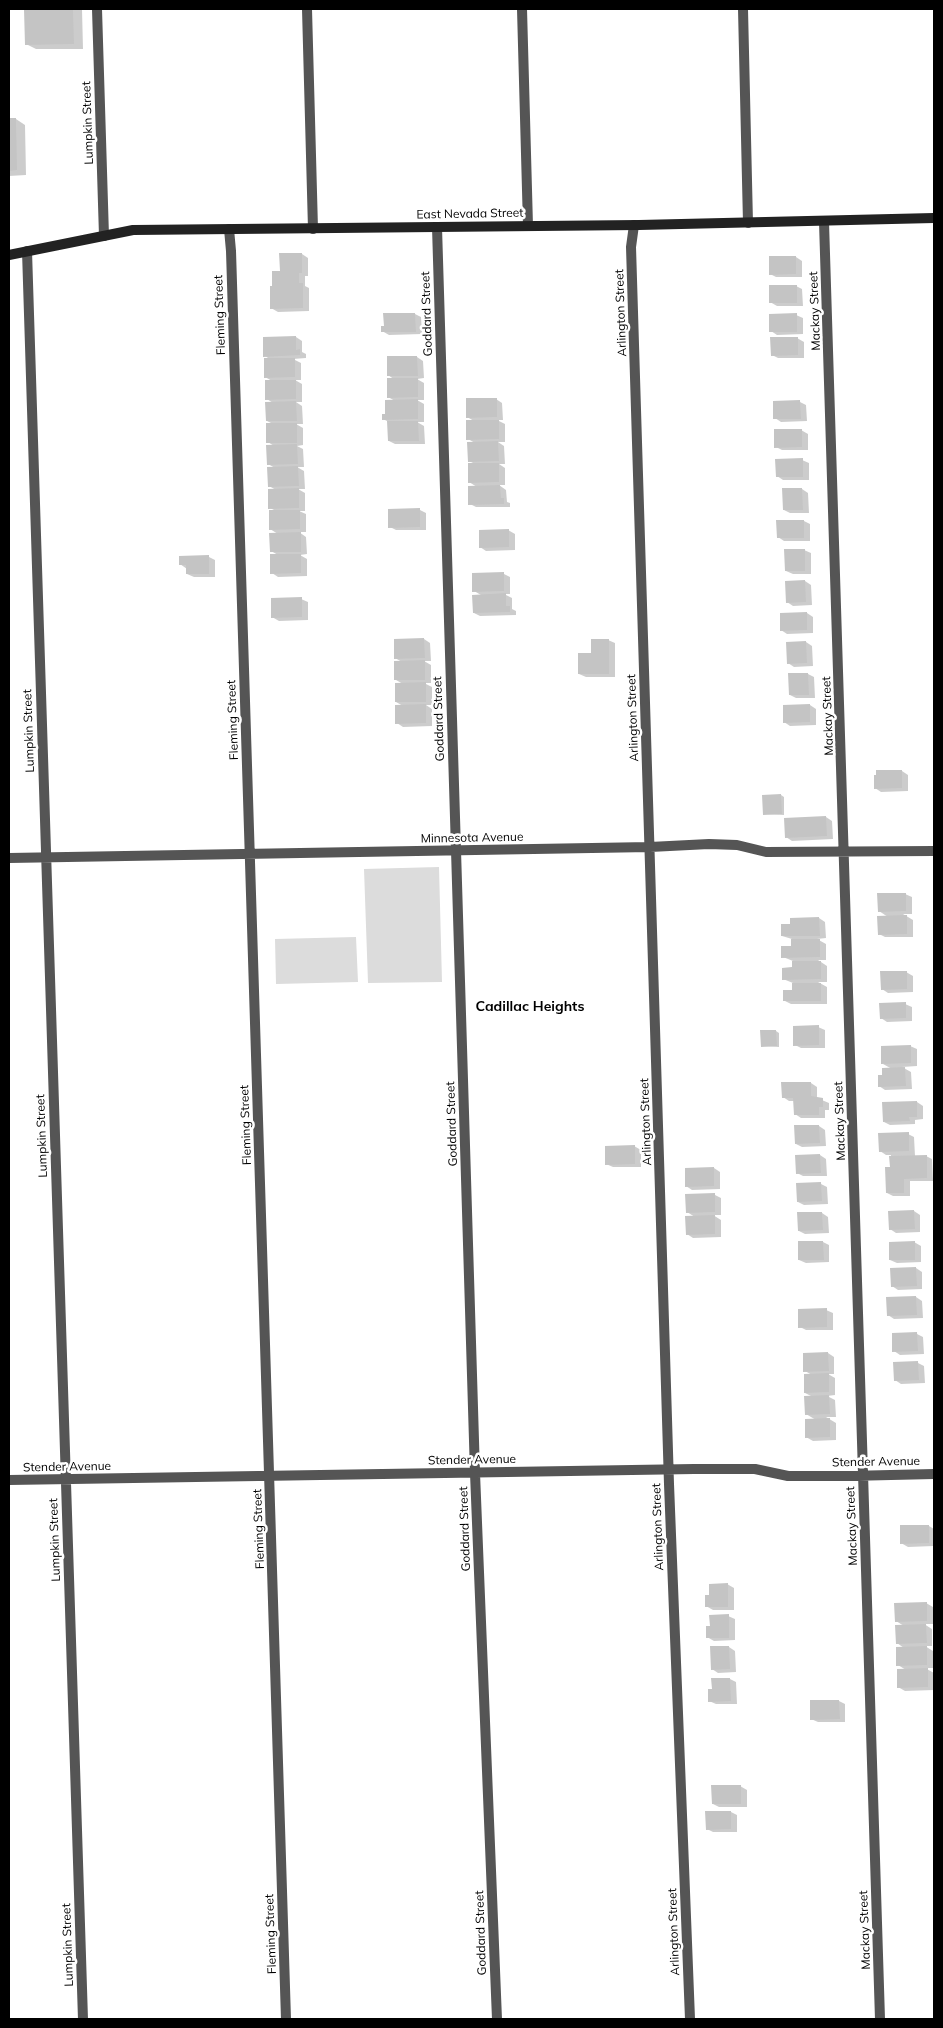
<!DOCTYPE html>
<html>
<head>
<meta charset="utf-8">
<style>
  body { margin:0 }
  #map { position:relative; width:943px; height:2028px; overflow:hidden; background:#fff; font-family:Mulish,sans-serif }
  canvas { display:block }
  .frame { position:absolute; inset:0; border:10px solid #000; pointer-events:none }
</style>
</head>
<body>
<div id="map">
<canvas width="943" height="2028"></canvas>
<div class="frame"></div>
</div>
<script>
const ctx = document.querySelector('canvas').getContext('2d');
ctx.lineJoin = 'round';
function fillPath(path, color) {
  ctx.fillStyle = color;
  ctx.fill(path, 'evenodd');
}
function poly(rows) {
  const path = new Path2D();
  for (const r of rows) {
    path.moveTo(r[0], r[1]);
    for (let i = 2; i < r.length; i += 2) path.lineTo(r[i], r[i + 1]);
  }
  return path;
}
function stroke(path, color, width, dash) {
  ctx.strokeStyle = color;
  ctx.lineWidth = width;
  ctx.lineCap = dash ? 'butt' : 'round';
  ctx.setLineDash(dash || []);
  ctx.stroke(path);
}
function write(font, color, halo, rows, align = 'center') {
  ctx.font = font + ' Mulish,sans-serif';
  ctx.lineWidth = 5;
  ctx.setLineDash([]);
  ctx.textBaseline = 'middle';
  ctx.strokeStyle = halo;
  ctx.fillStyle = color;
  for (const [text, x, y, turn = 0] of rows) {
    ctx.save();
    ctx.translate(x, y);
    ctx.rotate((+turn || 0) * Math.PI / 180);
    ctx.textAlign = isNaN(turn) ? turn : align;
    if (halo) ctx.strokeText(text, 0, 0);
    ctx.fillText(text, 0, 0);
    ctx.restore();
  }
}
fillPath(poly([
  [439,867,442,982,368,983,364,869],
  [356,937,358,982,276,984,275,939]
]), '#dcdcdc');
fillPath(poly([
  [25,9,82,9,83,49,36,49,26,44],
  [9,34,10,35,10,78,9,78],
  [16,119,25,125,26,175,9,176,9,120],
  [302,254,308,258,308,276,305,276,305,286,309,288,309,311,278,312,271,308,274,287,281,272],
  [796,257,802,261,802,277,776,277,770,274],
  [796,286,802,289,803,306,777,306,770,302],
  [385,314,415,314,421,317,422,334,389,335,382,331,385,327],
  [796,315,803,318,803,334,777,335,771,331],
  [296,337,302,341,302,352,306,354,306,358,293,359,301,363,301,380,295,380,302,384,302,402,296,402,302,406,303,424,296,424,303,428,303,445,297,446,303,449,304,467,297,467,304,471,305,489,298,489,305,493,305,511,299,511,306,514,306,532,299,532,306,537,307,554,300,555,307,559,307,576,278,577,272,573,278,555,271,551,278,534,270,529,276,511,270,508,276,490,269,486,275,468,268,464,274,446,268,442,273,424,267,421,273,403,267,399,272,381,265,377,271,360,265,356],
  [797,338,804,342,804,358,778,358,772,355],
  [417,357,423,361,424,378,417,379,424,383,424,400,417,400,424,404,424,422,417,422,424,426,425,444,395,444,389,441,389,422,383,419,395,401,388,397,395,380,388,375,388,358],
  [496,399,502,403,503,420,497,420,505,424,505,442,498,442,504,446,505,464,499,464,505,468,505,485,499,485,506,490,507,502,510,503,510,507,476,507,470,504,477,487,469,482,475,464,469,461,475,443,468,439,474,421,467,417],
  [774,402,800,402,806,405,807,421,781,422,775,418],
  [801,430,808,434,808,450,782,450,776,447],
  [802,460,809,463,809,480,783,480,777,476],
  [802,489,808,493,809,513,790,513,784,510],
  [420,510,426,513,426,530,396,530,390,527],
  [804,521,810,524,810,541,784,541,778,537],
  [508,530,515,534,515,550,486,551,480,547],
  [804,550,811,553,811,574,793,574,786,571],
  [209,557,215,560,215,577,194,577,187,574,187,569,180,564],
  [504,574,510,577,510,594,504,594,512,598,512,609,516,611,516,615,480,616,474,613,481,595,474,591],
  [805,581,811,585,812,605,793,606,787,602],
  [301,599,308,602,308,620,279,621,272,617],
  [807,613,813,617,813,633,787,634,781,630],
  [424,639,430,643,431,661,424,661,431,665,431,683,424,683,432,687,432,705,426,705,432,709,432,726,403,727,397,723,403,706,396,702,403,684,396,680,402,662,395,658,395,640],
  [608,640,615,643,615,677,586,677,579,674,592,654],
  [806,642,812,646,813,666,794,667,788,663],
  [808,674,814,677,815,698,796,698,790,695],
  [810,705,816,709,816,725,790,726,784,722],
  [902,771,908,775,908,791,881,792,875,788],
  [781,795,784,797,784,815,764,814],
  [826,817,832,821,833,839,792,841,786,837],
  [905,894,912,897,912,914,903,914,913,920,913,937,885,937,879,934,888,917,879,911],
  [819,918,825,922,826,938,817,939,826,944,826,960,818,960,827,966,827,982,818,982,827,987,827,1004,791,1004,785,1001,793,992,793,983,783,979,793,969,793,961,783,957,792,947,792,939,782,936,792,925,792,919],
  [906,972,913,976,913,992,888,993,882,989],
  [905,1004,912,1007,912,1021,887,1022,881,1018],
  [818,1027,825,1030,825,1048,801,1048,795,1045],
  [776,1031,779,1033,779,1047,762,1046],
  [910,1046,917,1049,917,1066,902,1067,911,1072,912,1089,885,1090,879,1086,883,1076,892,1069,883,1064],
  [811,1083,817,1087,817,1098,829,1103,829,1110,825,1110,825,1118,801,1118,795,1114,795,1101,789,1101,783,1097],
  [917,1102,923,1106,923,1119,915,1120,915,1124,890,1125,884,1122],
  [819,1126,825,1130,826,1146,802,1147,796,1144],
  [908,1134,914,1137,915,1156,926,1156,932,1159,933,1181,910,1181,910,1196,893,1196,887,1193,891,1168,891,1155,886,1155,880,1151],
  [634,1146,641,1150,641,1167,613,1167,606,1164],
  [820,1155,826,1159,827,1176,803,1176,797,1173],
  [714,1168,720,1172,720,1189,692,1190,686,1186],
  [821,1184,827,1187,828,1204,804,1205,798,1202],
  [715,1195,721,1198,721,1215,713,1215,721,1220,721,1237,693,1238,687,1234,695,1217,687,1212],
  [914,1211,920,1215,920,1232,896,1233,890,1229],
  [822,1213,828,1217,829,1233,805,1234,799,1231],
  [823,1242,829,1245,829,1262,806,1263,799,1260],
  [914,1242,921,1246,921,1262,897,1263,890,1260],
  [916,1268,922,1272,922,1289,898,1290,892,1286],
  [916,1297,922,1301,923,1318,894,1319,888,1315],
  [826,1310,833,1313,833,1330,806,1330,800,1327],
  [917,1334,923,1337,924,1354,900,1355,894,1351],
  [828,1353,834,1357,834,1374,828,1374,835,1378,835,1395,827,1396,835,1400,836,1417,826,1417,836,1423,836,1440,813,1441,806,1437,816,1420,806,1414,813,1397,805,1393,812,1375,805,1371],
  [918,1363,924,1366,925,1383,901,1384,895,1380],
  [929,1526,934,1529,934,1546,908,1547,901,1543],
  [727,1584,734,1588,734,1610,713,1610,706,1606,710,1596],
  [926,1603,933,1607,933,1624,924,1624,932,1629,932,1646,925,1646,933,1651,933,1668,925,1668,934,1673,934,1690,905,1691,898,1687,906,1670,898,1665,904,1648,897,1643,904,1626,896,1621],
  [728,1616,735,1619,735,1640,714,1641,707,1637,711,1627],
  [729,1647,735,1651,736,1672,718,1673,712,1669],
  [713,1679,730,1679,736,1682,737,1704,716,1704,709,1701,713,1691],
  [839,1701,845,1704,845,1722,818,1722,811,1719],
  [740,1786,747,1790,747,1807,719,1807,713,1804],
  [731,1812,737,1815,737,1832,713,1832,707,1829]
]), '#0003');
fillPath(poly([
  [24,9,73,9,74,44,25,45],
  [9,118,16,118,17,170,9,171],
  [279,253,302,253,302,273,299,273,299,283,303,283,303,308,270,309,270,286,272,286,272,271,280,271],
  [769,256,796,256,796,274,769,275],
  [769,285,797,285,797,303,769,303],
  [383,313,415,313,416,332,381,332,381,326,384,326],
  [797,313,797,332,769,332,769,314],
  [296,336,296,350,300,349,300,355,263,357,263,337],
  [770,337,798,337,798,355,771,356],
  [387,356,417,356,418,376,387,376],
  [264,358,295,358,295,377,264,378],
  [387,378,418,378,418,397,387,398],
  [265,380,296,380,296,399,265,400],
  [466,398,497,398,497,417,466,418],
  [418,399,418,419,382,420,382,414,385,414,385,400],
  [800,400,801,419,773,419,773,401],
  [296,401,297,421,266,421,265,402],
  [466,420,499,420,499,439,466,440],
  [387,421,418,421,419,441,388,441],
  [266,423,297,423,297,443,266,443],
  [774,429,802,429,802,447,774,448],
  [498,441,499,461,468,462,467,442],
  [297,444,298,464,267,465,266,445],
  [803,458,803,477,776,477,775,459],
  [468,463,499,463,499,482,468,483],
  [298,466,299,486,268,487,267,467],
  [500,485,501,498,504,498,504,504,468,505,468,486],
  [299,488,299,508,268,509,268,489],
  [782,488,802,488,803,510,783,510],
  [420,508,420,527,388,528,388,509],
  [269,510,300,510,300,529,269,530],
  [776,520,804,520,804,538,777,538],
  [509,529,509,547,479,548,479,530],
  [301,532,301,552,270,552,269,533],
  [784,549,805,549,805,571,785,571],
  [270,554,301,554,301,573,270,574],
  [209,555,209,574,186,574,186,565,179,565,179,556],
  [504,572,504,591,472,592,472,573],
  [805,580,806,602,786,603,785,581],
  [506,593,506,606,510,606,510,612,473,613,472,595],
  [302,597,302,617,271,618,271,598],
  [807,612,807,630,780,631,780,613],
  [424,638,425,658,394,659,394,639],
  [591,639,609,639,609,674,578,674,578,653,591,653],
  [806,641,807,663,787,664,786,642],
  [425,660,425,680,394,680,394,661],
  [788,673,808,673,809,695,789,695],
  [426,682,426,702,395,702,395,683],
  [426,704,426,723,395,724,395,705],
  [810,704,810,722,783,723,783,705],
  [876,770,902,770,902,788,874,789,874,775,876,775],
  [781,794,782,814,763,815,762,795],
  [826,816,827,836,785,838,784,818],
  [877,893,906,893,906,911,878,912],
  [907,915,907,934,878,935,877,916],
  [819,917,820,936,781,936,781,924,790,924,790,918],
  [791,939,820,939,820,957,781,958,781,946,791,946],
  [792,961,821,961,821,979,782,980,782,968,792,967],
  [880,971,907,971,907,989,881,990],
  [792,983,821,983,821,1001,783,1001,783,990,792,990],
  [906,1002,906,1018,880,1019,879,1003],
  [819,1025,819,1045,793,1046,793,1026],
  [760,1030,776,1030,777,1046,761,1047],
  [911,1045,911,1063,881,1064,881,1046],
  [905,1067,906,1086,878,1087,878,1075,882,1075,882,1068],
  [781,1082,811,1082,811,1096,823,1098,823,1107,819,1107,819,1115,794,1115,793,1098,782,1098],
  [917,1101,917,1117,909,1117,910,1121,883,1122,882,1102],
  [794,1125,819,1125,820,1143,795,1144],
  [909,1132,909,1151,879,1152,878,1133],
  [635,1145,635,1164,605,1165,605,1146],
  [820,1154,821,1173,796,1174,795,1155],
  [927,1155,927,1178,904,1179,904,1193,886,1193,885,1167,890,1167,889,1156],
  [714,1167,714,1186,685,1187,685,1168],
  [821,1182,822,1201,797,1202,796,1183],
  [715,1193,715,1212,686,1213,685,1194],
  [914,1210,915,1229,889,1230,888,1211],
  [797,1212,822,1212,823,1230,798,1231],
  [715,1215,715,1234,686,1235,685,1216],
  [798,1241,823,1241,824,1260,798,1260],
  [915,1241,915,1260,889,1260,889,1242],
  [916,1267,917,1286,891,1287,890,1268],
  [916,1296,917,1315,887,1316,886,1297],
  [827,1308,827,1327,798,1328,798,1309],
  [917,1332,918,1351,892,1352,892,1333],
  [828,1352,829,1371,803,1372,803,1353],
  [918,1361,919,1380,894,1381,893,1362],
  [829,1373,829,1392,804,1393,804,1374],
  [829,1395,830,1414,805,1415,804,1396],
  [830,1418,830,1437,805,1438,805,1419],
  [900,1525,929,1525,929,1543,900,1544],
  [728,1583,728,1607,705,1607,705,1595,709,1595,709,1584],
  [927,1602,927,1621,895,1622,894,1603],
  [729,1614,729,1638,706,1638,706,1626,710,1626,709,1615],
  [926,1624,927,1643,896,1644,895,1625],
  [710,1646,729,1646,730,1669,711,1670],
  [927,1646,927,1665,896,1666,896,1647],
  [928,1668,928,1687,897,1688,897,1669],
  [711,1678,730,1678,731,1701,708,1702,708,1689,712,1689],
  [810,1700,839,1700,840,1719,810,1720],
  [711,1785,741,1785,741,1804,712,1804],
  [705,1811,731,1811,731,1829,706,1830]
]), '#c4c4c4');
stroke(poly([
  [97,9,104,236],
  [307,9,313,229],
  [522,9,528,226],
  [743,9,748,223],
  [824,222,880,2019],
  [634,225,631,247,669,1484,690,2019],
  [437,227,475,1473,497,2019],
  [229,229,231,251,286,2019],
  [27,251,83,2019],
  [9,858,650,847,709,844,737,845,766,852,934,851],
  [9,1480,694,1469,755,1469,788,1476,848,1476,934,1474]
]), '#555', 10);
stroke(poly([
  [9,255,133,230,639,225,934,218]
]), '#222', 10);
write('12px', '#000', '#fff', [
  ["Lumpkin Street",88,123,-92],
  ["East Nevada Street",470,214,-1],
  ["Mackay Street",815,311,-92],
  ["Arlington Street",621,313,-92],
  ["Goddard Street",427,314,-92],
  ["Fleming Street",220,315,-92],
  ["Mackay Street",828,716,-92],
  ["Arlington Street",633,718,-92],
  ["Goddard Street",439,719,-92],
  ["Fleming Street",233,720,-92],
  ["Lumpkin Street",29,731,-92],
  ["Minnesota Avenue",472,838,-1],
  ["Mackay Street",840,1121,-92],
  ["Arlington Street",646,1122,-92],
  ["Goddard Street",452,1124,-92],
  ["Fleming Street",246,1125,-92],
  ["Lumpkin Street",42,1136,-92],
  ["Stender Avenue",472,1460,-1],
  ["Stender Avenue",876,1462,-1],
  ["Stender Avenue",67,1467,-1],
  ["Mackay Street",852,1526,-92],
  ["Arlington Street",658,1527,-92],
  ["Fleming Street",259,1529,-92],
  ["Goddard Street",465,1529,-92],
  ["Lumpkin Street",55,1540,-92],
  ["Mackay Street",865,1930,-92],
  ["Arlington Street",674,1932,-92],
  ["Goddard Street",481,1933,-92],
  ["Fleming Street",271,1934,-92],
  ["Lumpkin Street",68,1945,-92]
]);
write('bold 14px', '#000', '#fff', [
  ["Cadillac Heights",530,1007]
]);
</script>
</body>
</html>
